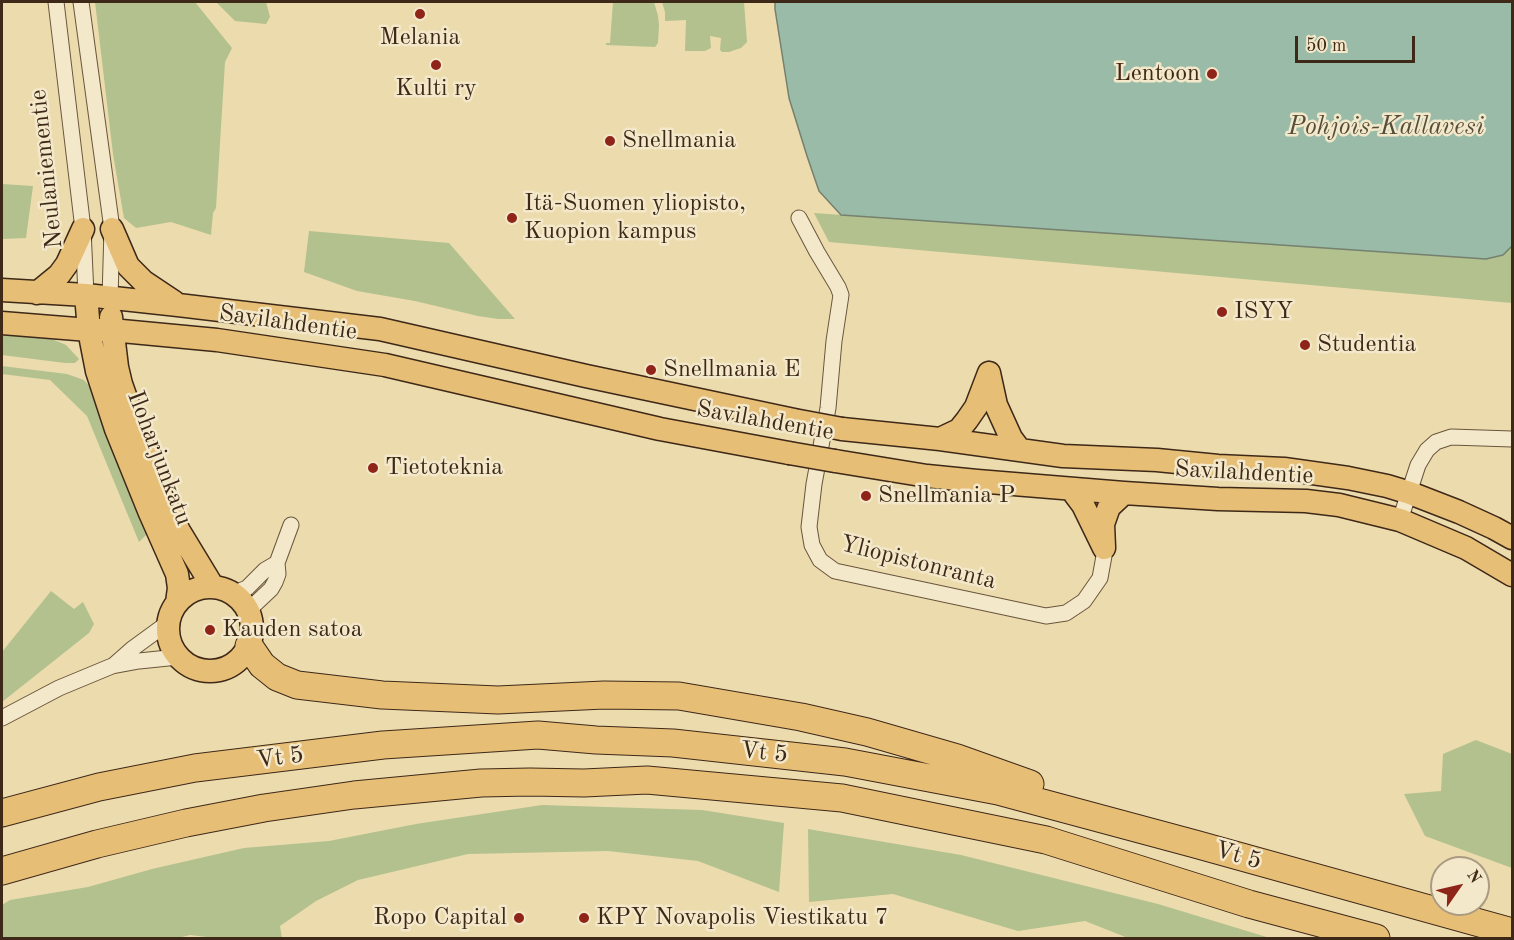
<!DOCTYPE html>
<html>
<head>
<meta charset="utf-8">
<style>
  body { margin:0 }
  #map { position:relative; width:1514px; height:940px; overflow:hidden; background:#ecdbad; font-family:"Old Standard TT",serif }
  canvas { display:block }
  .frame { position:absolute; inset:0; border:3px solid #3e2818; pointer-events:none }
  .north { position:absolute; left:1430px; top:856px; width:60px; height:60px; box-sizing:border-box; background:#f3e8ca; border:2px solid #ab9b83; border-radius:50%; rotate:56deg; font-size:16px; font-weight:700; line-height:24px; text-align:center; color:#3e2818 }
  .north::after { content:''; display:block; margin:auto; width:21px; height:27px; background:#8f2418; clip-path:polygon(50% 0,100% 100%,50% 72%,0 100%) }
  .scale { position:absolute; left:1295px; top:36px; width:120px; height:27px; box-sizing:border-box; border:3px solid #3e2818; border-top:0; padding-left:8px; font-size:18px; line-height:21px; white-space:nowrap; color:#3e2818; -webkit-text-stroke:4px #f3e8ca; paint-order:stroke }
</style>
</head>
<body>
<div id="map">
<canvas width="1514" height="940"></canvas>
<div class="frame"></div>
<div class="north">N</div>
<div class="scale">50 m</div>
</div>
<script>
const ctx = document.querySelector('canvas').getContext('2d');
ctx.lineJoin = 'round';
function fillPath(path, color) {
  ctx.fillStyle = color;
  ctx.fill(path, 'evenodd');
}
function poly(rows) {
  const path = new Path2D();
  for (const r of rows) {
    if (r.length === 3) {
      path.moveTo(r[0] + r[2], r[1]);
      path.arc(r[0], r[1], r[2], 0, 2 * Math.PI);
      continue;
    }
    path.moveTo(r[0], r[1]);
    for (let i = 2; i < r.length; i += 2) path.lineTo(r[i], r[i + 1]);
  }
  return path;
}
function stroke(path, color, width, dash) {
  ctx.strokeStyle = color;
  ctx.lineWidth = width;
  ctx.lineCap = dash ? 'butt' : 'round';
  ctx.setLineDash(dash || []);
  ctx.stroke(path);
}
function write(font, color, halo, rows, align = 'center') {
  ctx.font = font + ' "Old Standard TT",serif';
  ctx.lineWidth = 5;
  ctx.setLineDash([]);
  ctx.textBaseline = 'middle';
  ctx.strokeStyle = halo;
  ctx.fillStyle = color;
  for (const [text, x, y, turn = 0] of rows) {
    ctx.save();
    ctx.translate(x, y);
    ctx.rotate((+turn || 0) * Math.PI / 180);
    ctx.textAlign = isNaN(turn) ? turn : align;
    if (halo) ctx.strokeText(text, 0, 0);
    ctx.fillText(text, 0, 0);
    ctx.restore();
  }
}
fillPath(poly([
  [95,2,195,2,232,48,225,62,216,208,213,213,211,235,171,222,136,228,124,218,113,154],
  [216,2,266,2,270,17,266,24,235,21],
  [613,2,654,2,658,16,659,25,658,43,655,47,606,45,606,43,610,43],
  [662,2,744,2,747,42,741,48,729,52,722,52,720,50,721,38,710,36,711,48,705,51,685,51,686,20,665,21,665,12],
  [2,184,33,186,26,238,2,239],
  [814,213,1485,259,1503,255,1512,246,1512,303,829,242],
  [309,231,449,243,515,319,498,319,478,316,415,301,357,291,304,272],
  [2,334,47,337,66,345,79,359,75,363,65,363,2,355],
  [2,366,67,374,84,380,94,392,150,531,139,542,87,416,50,380,2,374],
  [51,591,74,609,83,602,94,624,89,633,2,702,2,652],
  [1476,740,1512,754,1512,868,1425,836,1404,794,1441,791,1443,754],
  [542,805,702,810,784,823,779,892,698,861,608,851,468,854,358,880,316,901,280,926,282,938,215,938,190,935,178,938,106,938,92,937,2,938,2,905,10,900,88,887,152,869,244,848,329,841,416,824],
  [808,829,961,855,1158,904,1270,938,1128,938,1085,921,1018,931,893,894,809,902]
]), '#b2c18e');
const water = poly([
  [775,2,1512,2,1512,246,1503,255,1486,259,841,215,819,191,807,156,789,98,775,9,775,2]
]);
fillPath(water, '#99bba7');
stroke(water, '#75806e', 1.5);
const street = poly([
  [56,2,83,229,86,295],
  [81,2,112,229,110,298],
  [799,218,817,252,838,287,841,295,834,341,828,408,814,484,809,527,812,545,820,560,835,571,1046,616,1066,613,1084,601,1100,578,1104,556,1104,548],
  [1400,520,1418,465,1427,450,1436,442,1451,437,1512,439],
  [233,594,247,588,265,570,277,563],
  [249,613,254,605,271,589,275,582,278,574,277,563,291,525],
  [115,664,132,649,169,622],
  [2,718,59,688,112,666,139,661,178,657]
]);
const primary = poly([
  [112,229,128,266,144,282,174,302],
  [2,290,86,295,178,305,380,329,586,376,794,420],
  [37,293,59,275,67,264,83,229],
  [86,295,89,330,97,371,116,429,150,513,177,574,179,588,177,603],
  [111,317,117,367,121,384,158,489,179,531,213,587],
  [2,323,89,330,111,330,217,340,385,365,660,429,789,453],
  [989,373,996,405,1011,438,1020,450],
  [842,429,940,439,1063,456,1157,460,1218,466,1284,469,1348,478,1387,486,1410,493,1459,512,1494,528,1512,538],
  [940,439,959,430,967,420,976,407,989,373],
  [835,461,927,476,977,481,1124,493,1218,499,1306,501,1339,505,1400,520,1466,548,1512,575],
  [1071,489,1083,505,1104,548],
  [1104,547,1103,524,1109,507,1124,493],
  [210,629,42]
]);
const highway = poly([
  [249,646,262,665,277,677,297,685,382,695,498,700,604,695,679,696,801,717,867,732,957,758,1030,784],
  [2,813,99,787,195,768,383,745,538,735,596,740,673,743,845,762,998,791,1195,844,1512,932],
  [2,871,97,844,186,823,264,808,354,795,481,783,530,782,584,783,647,780,842,798,1046,840,1249,904,1376,938]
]);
stroke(street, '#6a553d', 17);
stroke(primary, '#3e2818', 25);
stroke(highway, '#3e2818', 29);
stroke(street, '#f3e8ca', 15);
stroke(primary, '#e6be76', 22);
stroke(highway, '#e6be76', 27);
const primaryBridge = poly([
  [794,420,842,429],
  [789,453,835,461]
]);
stroke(primaryBridge, '#3e2818', 25, []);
stroke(primaryBridge, '#e6be76', 22);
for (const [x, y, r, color] of [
  [420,14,6,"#8f2418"],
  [436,65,6,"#8f2418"],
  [1212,74,6,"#8f2418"],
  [610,141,6,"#8f2418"],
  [512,218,6,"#8f2418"],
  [1222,312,6,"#8f2418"],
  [1305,345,6,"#8f2418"],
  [651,370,6,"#8f2418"],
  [373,468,6,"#8f2418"],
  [866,496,6,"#8f2418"],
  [210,630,6,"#8f2418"],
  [519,918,6,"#8f2418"],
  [584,918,6,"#8f2418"]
]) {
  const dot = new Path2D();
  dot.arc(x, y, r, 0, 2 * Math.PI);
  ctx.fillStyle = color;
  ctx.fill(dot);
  stroke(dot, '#f3e8ca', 2);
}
write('24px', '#3e2818', '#f3e8ca', [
  ["Melania",420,38,"center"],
  ["Lentoon",1200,74,"right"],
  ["Kulti ry",436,89,"center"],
  ["Snellmania",622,141],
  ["Itä-Suomen yliopisto,",524,204],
  ["Kuopion kampus",524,232],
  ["ISYY",1234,312],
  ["Studentia",1317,345],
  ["Snellmania E",663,370],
  ["Tietoteknia",385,468],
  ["Snellmania P",878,496],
  ["Kauden satoa",222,630],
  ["Ropo Capital",507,918,"right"],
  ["KPY Novapolis Viestikatu 7",596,918]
], 'left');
write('24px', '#3e2818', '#f3e8ca', [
  ["Neulaniementie",47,169,-96],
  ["Savilahdentie",288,323,8],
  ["Savilahdentie",765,421,10],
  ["Iloharjunkatu",159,458,69],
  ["Savilahdentie",1244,473,3],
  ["Yliopistonranta",918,563,14],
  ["Vt 5",764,753,6],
  ["Vt 5",280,758,-7],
  ["Vt 5",1238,856,16]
]);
write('italic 26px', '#554d3c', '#f3e8ca', [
  ["Pohjois-Kallavesi",1386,127]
]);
</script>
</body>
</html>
